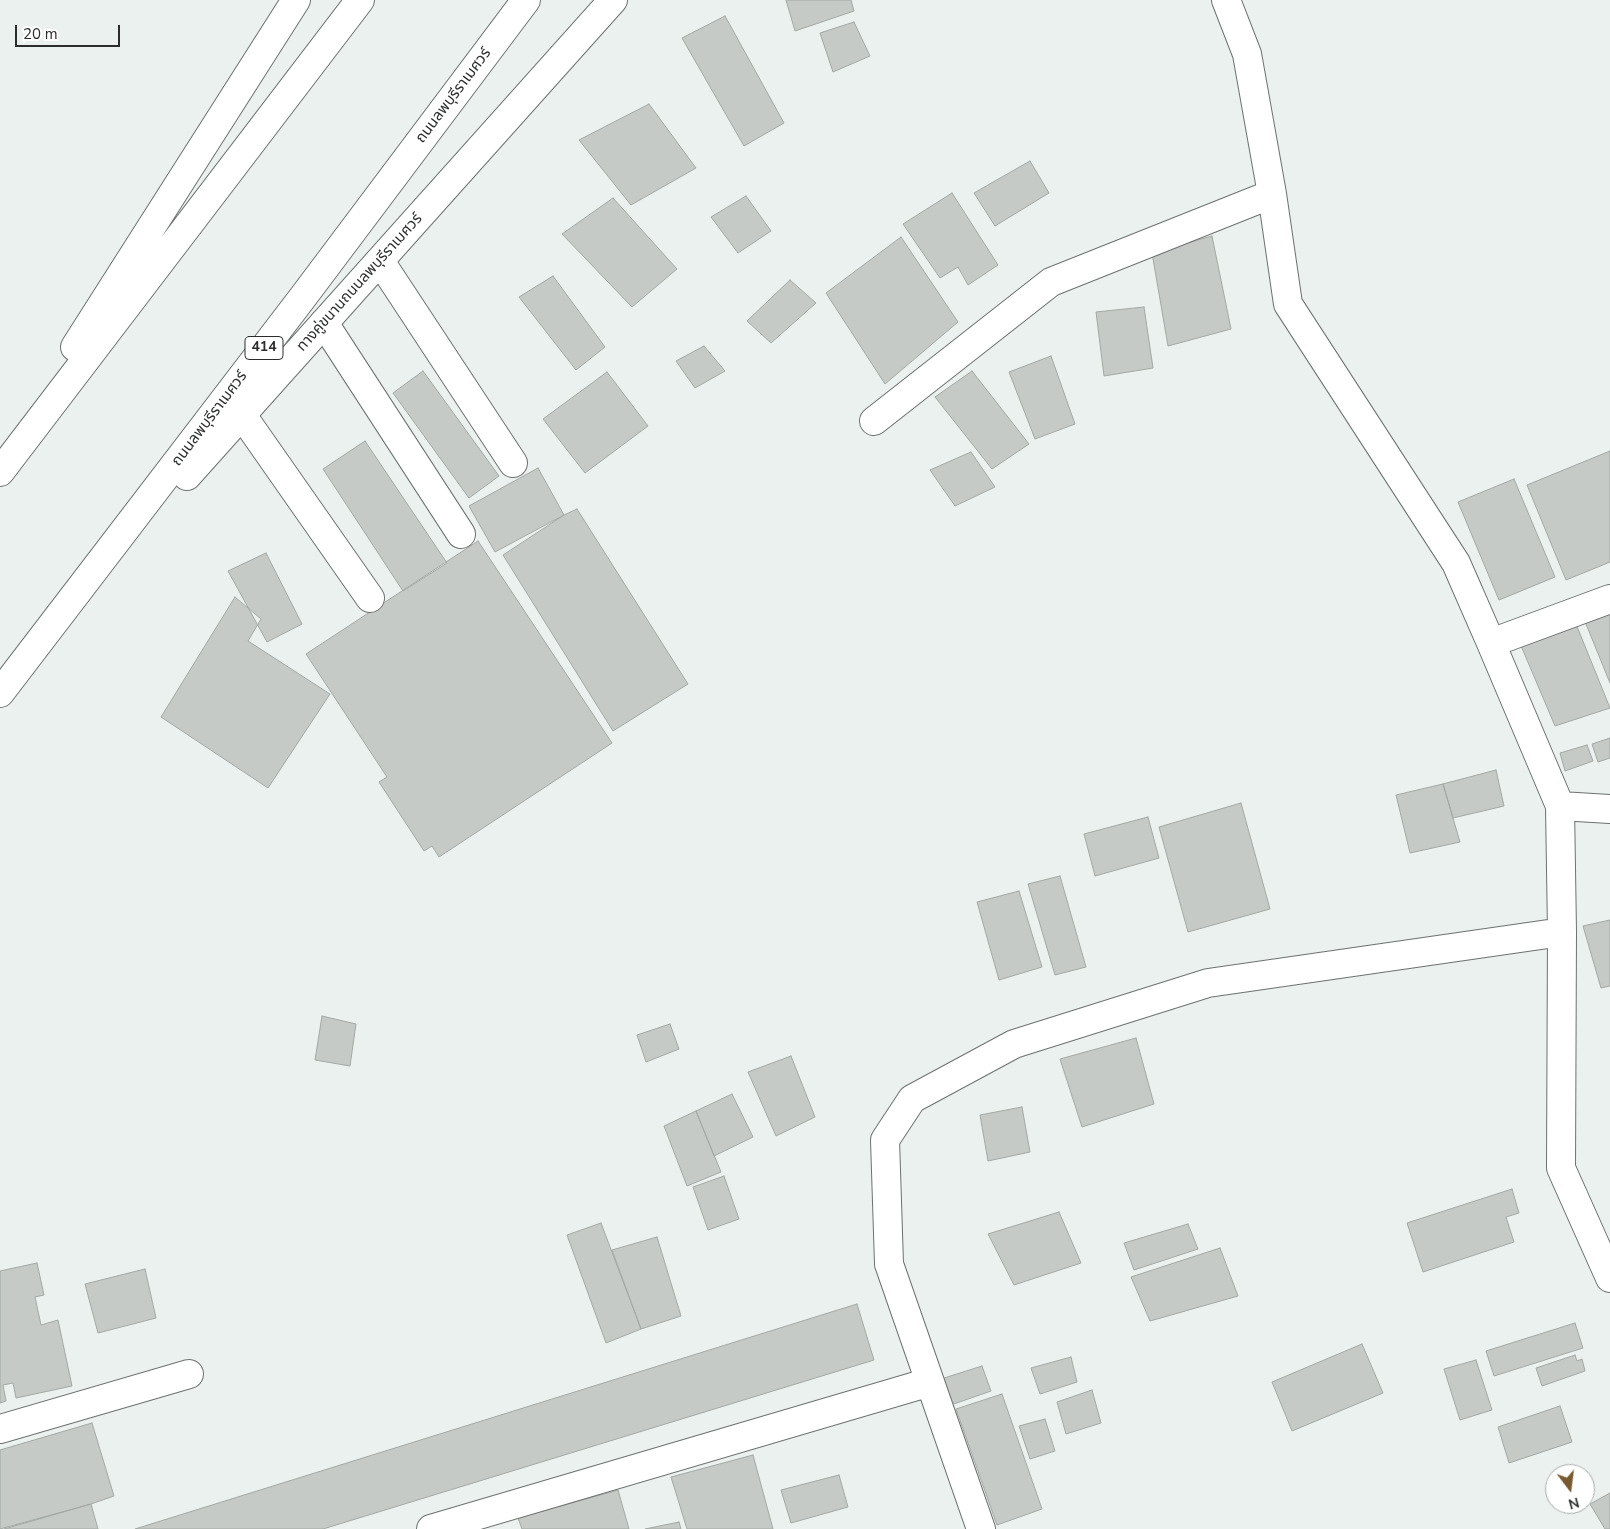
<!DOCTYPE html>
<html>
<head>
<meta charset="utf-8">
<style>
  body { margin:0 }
  #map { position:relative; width:1610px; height:1529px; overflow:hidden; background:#eaf1ef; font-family:"Nunito Sans",sans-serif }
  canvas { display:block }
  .north { position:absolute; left:1545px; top:1464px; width:50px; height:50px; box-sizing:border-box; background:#fff; border:1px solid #aaabab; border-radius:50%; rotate:165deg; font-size:14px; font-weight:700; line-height:20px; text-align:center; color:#2a2d2c }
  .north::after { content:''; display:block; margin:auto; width:18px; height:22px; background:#79592f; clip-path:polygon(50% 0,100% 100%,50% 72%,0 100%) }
  .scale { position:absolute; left:15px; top:25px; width:105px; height:22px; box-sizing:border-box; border:2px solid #2a2d2c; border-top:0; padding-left:6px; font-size:15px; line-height:18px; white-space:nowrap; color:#2a2d2c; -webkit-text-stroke:4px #fff; paint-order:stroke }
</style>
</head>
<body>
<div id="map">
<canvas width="1610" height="1529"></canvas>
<div class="north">N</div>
<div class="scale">20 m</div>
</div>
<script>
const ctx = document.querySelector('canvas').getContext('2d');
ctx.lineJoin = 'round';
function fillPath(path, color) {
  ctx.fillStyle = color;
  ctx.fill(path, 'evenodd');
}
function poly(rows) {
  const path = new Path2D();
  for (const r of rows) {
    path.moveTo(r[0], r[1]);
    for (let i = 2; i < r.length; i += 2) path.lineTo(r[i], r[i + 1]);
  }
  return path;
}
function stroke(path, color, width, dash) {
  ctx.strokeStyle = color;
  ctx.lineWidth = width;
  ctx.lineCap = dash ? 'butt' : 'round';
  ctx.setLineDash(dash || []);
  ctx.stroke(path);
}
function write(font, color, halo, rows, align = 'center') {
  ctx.font = font + ' "Nunito Sans","Noto Sans Thai",sans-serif';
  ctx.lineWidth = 5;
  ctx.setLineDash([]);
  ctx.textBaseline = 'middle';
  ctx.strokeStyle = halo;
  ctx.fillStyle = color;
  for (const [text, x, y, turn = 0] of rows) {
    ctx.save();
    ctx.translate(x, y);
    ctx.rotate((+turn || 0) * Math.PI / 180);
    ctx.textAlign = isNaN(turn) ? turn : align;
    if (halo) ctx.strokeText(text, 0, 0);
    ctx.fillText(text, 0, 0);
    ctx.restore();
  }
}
const building = poly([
  [786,0,851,0,854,11,795,31,786,0],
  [725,16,784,123,744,146,682,38,725,16],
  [854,22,870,56,833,72,820,33,854,22],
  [649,104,696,168,631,205,579,140,649,104],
  [1030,161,1049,193,995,226,974,193,1030,161],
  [952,193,998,265,968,285,958,267,940,278,903,224,952,193],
  [746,196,771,231,738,253,711,217,746,196],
  [613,198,677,269,632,307,562,234,613,198],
  [1212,236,1231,329,1168,346,1152,253,1212,236],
  [901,237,958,322,885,384,826,293,901,237],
  [553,276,605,347,576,370,519,297,553,276],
  [790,280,816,303,771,343,747,321,790,280],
  [1144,307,1153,368,1104,376,1096,312,1144,307],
  [704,346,725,371,695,388,676,361,704,346],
  [1051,356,1075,424,1035,439,1009,372,1051,356],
  [423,371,499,476,469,498,393,393,423,371],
  [972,371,1029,444,992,469,935,397,972,371],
  [607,372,648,426,585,473,543,419,607,372],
  [365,441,447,563,403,591,323,469,365,441],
  [1610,451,1610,562,1566,580,1527,485,1610,451],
  [971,452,995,487,955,506,930,470,971,452],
  [538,468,564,515,495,552,469,506,538,468],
  [1514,479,1555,577,1499,600,1458,502,1514,479],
  [577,509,688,684,613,731,503,555,564,515,577,509],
  [478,541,612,743,439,857,432,846,424,851,379,782,387,777,306,654,478,541],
  [266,553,302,624,267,642,228,571,266,553],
  [235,597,261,619,248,641,330,694,268,788,161,717,235,597],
  [1610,609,1610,683,1584,619,1610,609],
  [1576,624,1610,708,1555,726,1519,641,1576,624],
  [1610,738,1610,758,1598,762,1592,744,1610,738],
  [1587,745,1593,761,1565,771,1560,753,1587,745],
  [1496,770,1504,806,1453,818,1443,784,1496,770],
  [1443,784,1460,842,1410,853,1396,795,1443,784],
  [1241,803,1270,909,1188,932,1159,827,1241,803],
  [1148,817,1159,858,1095,876,1084,834,1148,817],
  [1060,876,1086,967,1055,975,1028,884,1060,876],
  [1019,891,1042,967,999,980,977,902,1019,891],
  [1610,920,1610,986,1601,988,1583,926,1610,920],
  [322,1016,356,1024,350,1066,315,1060,322,1016],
  [670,1024,679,1049,646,1062,637,1035,670,1024],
  [1136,1038,1154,1104,1082,1127,1060,1059,1136,1038],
  [791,1056,815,1117,776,1136,748,1072,791,1056],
  [732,1094,753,1137,714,1156,696,1111,732,1094],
  [1022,1107,1030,1152,988,1161,980,1115,1022,1107],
  [696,1111,721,1172,687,1186,664,1126,696,1111],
  [724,1176,739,1219,708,1230,693,1187,724,1176],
  [1512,1189,1519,1213,1506,1217,1514,1242,1423,1272,1407,1223,1512,1189],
  [1059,1212,1081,1263,1014,1285,988,1234,1059,1212],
  [601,1223,641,1329,606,1343,567,1235,601,1223],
  [1188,1224,1198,1249,1134,1270,1124,1243,1188,1224],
  [657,1237,681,1316,641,1329,612,1250,657,1237],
  [1220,1248,1238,1296,1150,1321,1131,1277,1220,1248],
  [37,1263,44,1295,35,1297,41,1325,58,1320,72,1386,16,1398,13,1383,3,1385,6,1401,0,1403,0,1271,37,1263],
  [145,1269,156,1318,98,1333,85,1284,145,1269],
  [857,1304,874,1360,323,1529,135,1529,857,1304],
  [1575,1323,1583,1348,1494,1376,1486,1351,1575,1323],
  [1362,1344,1383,1393,1292,1431,1272,1382,1362,1344],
  [1575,1355,1577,1361,1582,1359,1585,1371,1542,1386,1536,1368,1575,1355],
  [1071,1357,1077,1382,1040,1394,1031,1368,1071,1357],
  [1476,1360,1492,1410,1460,1420,1444,1369,1476,1360],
  [982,1366,991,1391,948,1406,941,1379,982,1366],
  [1092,1390,1101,1423,1066,1434,1057,1402,1092,1390],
  [1002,1394,1042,1509,997,1525,956,1409,1002,1394],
  [1560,1406,1572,1442,1509,1463,1498,1427,1560,1406],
  [1045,1419,1055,1451,1030,1459,1019,1426,1045,1419],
  [92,1423,114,1496,91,1504,0,1529,0,1450,92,1423],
  [753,1455,773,1529,687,1529,671,1477,753,1455],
  [839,1475,848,1507,791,1523,781,1490,839,1475],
  [618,1490,629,1529,522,1529,518,1518,618,1490],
  [1610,1493,1610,1529,1605,1529,1590,1504,1610,1493],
  [91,1504,98,1529,4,1529,91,1504],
  [679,1522,681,1529,645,1529,679,1522]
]);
fillPath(building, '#c5cac7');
stroke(building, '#a2a8a4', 1);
const minor = poly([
  [380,261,513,463],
  [324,323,461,534],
  [242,415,370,598],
  [874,421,1051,282,1272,194],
  [1491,643,1610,599],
  [1560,806,1610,809],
  [1562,932,1561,1168,1610,1278],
  [0,1429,189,1374],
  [431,1529,930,1382],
  [981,1529,889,1264,885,1140,912,1099,1014,1044,1208,983,1562,932,1560,806,1491,643,1456,563,1288,304,1272,194,1247,54,1226,0]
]);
const major = poly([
  [75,347,296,0],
  [0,472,360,0],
  [187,476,613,0],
  [0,693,303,297,526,0]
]);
stroke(minor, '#6c7270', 30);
stroke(major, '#6c7270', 30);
stroke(minor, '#fff', 28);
stroke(major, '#fff', 28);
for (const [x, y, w] of [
  [264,348,38]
]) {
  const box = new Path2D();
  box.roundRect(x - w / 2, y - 11.5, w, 23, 4);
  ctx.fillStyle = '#fff';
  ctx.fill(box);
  stroke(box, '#2a2d2c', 1);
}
write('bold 14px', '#2a2d2c', null, [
  ["414",264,348]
]);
write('15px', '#2a2d2c', '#fff', [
  ["ถนนลพบุรีราเมศวร์",454,96,-53],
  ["ทางคู่ขนานถนนลพบุรีราเมศวร์",360,283,-48],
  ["ถนนลพบุรีราเมศวร์",210,419,-53]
]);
</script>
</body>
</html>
